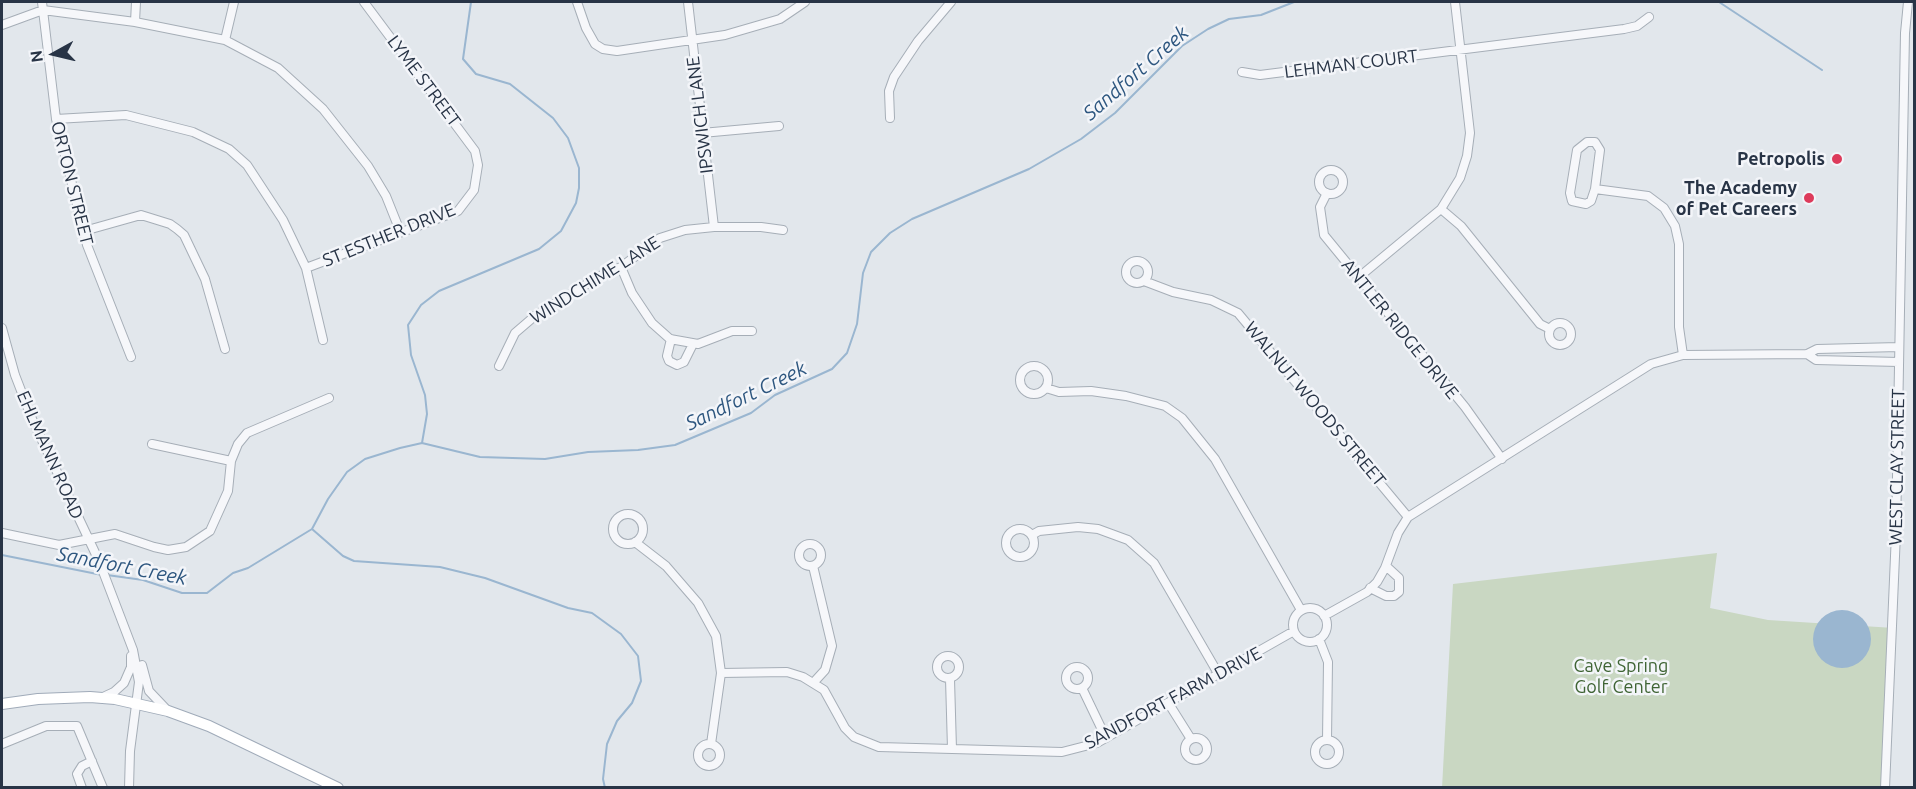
<!DOCTYPE html>
<html>
<head>
<meta charset="utf-8">
<style>
  body { margin:0 }
  #map { position:relative; width:1916px; height:789px; overflow:hidden; background:#e2e7ec; font-family:Ubuntu,sans-serif }
  canvas { display:block }
  .frame { position:absolute; inset:0; border:3px solid #283446; pointer-events:none }
  .north { position:absolute; left:24px; top:24px; width:60px; height:60px; -webkit-text-stroke:4px #f3f5f9; paint-order:stroke; rotate:262deg; font-size:16px; font-weight:700; line-height:24px; text-align:center; color:#283446 }
  .north::after { content:''; display:block; margin:auto; width:21px; height:27px; background:#283446; clip-path:polygon(50% 0,100% 100%,50% 72%,0 100%) }
</style>
</head>
<body>
<div id="map">
<canvas width="1916" height="789"></canvas>
<div class="frame"></div>
<div class="north">N</div>
</div>
<script>
const ctx = document.querySelector('canvas').getContext('2d');
ctx.lineJoin = 'round';
function fillPath(path, color) {
  ctx.fillStyle = color;
  ctx.fill(path, 'evenodd');
}
function poly(rows) {
  const path = new Path2D();
  for (const r of rows) {
    if (r.length === 3) {
      path.moveTo(r[0] + r[2], r[1]);
      path.arc(r[0], r[1], r[2], 0, 2 * Math.PI);
      continue;
    }
    path.moveTo(r[0], r[1]);
    for (let i = 2; i < r.length; i += 2) path.lineTo(r[i], r[i + 1]);
  }
  return path;
}
function stroke(path, color, width, dash) {
  ctx.strokeStyle = color;
  ctx.lineWidth = width;
  ctx.lineCap = dash ? 'butt' : 'round';
  ctx.setLineDash(dash || []);
  ctx.stroke(path);
}
function write(font, color, halo, rows, align = 'center') {
  ctx.font = font + ' Ubuntu,sans-serif';
  ctx.lineWidth = 5;
  ctx.setLineDash([]);
  ctx.textBaseline = 'middle';
  ctx.strokeStyle = halo;
  ctx.fillStyle = color;
  for (const [text, x, y, turn = 0] of rows) {
    ctx.save();
    ctx.translate(x, y);
    ctx.rotate((+turn || 0) * Math.PI / 180);
    ctx.textAlign = isNaN(turn) ? turn : align;
    if (halo) ctx.strokeText(text, 0, 0);
    ctx.fillText(text, 0, 0);
    ctx.restore();
  }
}
fillPath(poly([
  [1717,553,1710,608,1768,620,1894,628,1886,787,1442,788,1453,584]
]), '#c9d7c2');
fillPath(poly([
  [1842,639,29]
]), '#9ab6d0');
stroke(poly([
  [1719,2,1822,70],
  [422,443,427,414,425,395,411,355,408,325,421,305,439,291,539,249,561,231,576,203,579,188,579,168,568,138,553,118,510,84,476,74,463,59,471,2],
  [312,529,343,556,354,561,440,567,485,578,568,608,592,613,621,634,638,656,641,681,632,703,617,721,607,744,603,779,605,788],
  [2,555,102,575],
  [107,575,143,580,182,593,207,593,233,573,248,568,312,529,328,499,347,472,365,459,400,448,422,443,480,457,545,459,588,452,638,450,675,445,751,413,775,395,832,369,847,353,857,324,863,273,871,252,890,233,912,219,1029,169,1081,139,1115,113,1182,46,1208,29,1229,19,1261,15,1294,2]
]), '#9ab6d0', 2);
const minor = poly([
  [42,2,56,119,87,245,131,357],
  [577,2,586,28,595,44,603,49,617,51,725,35,780,19,805,2],
  [688,2,714,227],
  [135,22,136,2],
  [2,25,43,10,135,22,225,40,278,68,323,109,368,166,386,196,400,231],
  [225,40,234,2],
  [1242,72,1260,75,1624,29,1637,26,1649,17],
  [890,118,889,91,894,77,918,41,951,2],
  [56,119,126,115,193,132,229,149,247,165,283,220,306,268,323,340],
  [702,133,779,126],
  [1331,182,12],
  [1595,189,1600,150,1595,142,1587,142,1577,150,1570,193,1572,201,1586,204,1591,201,1595,189,1648,196,1664,208,1675,226,1679,244,1679,327,1683,355],
  [1327,193,1320,207,1324,235,1465,407,1502,459],
  [1441,209,1461,226,1540,324,1550,329],
  [84,231,141,215,170,224,177,229,184,235,205,279,225,349],
  [1137,272,11],
  [621,267,632,293,652,323,670,339,698,344,732,331,752,331],
  [306,268,458,211,474,190,478,165,475,151,364,2],
  [1359,277,1441,209,1460,178,1467,156,1470,133,1455,2],
  [1144,281,1173,292,1211,300,1238,313,1408,517],
  [1560,334,11],
  [2,328,15,375,32,419,99,561,133,650,139,682,130,751,129,788],
  [671,339,667,356,669,361,677,365,684,362,693,344],
  [1807,354,1816,360,1899,362],
  [1034,380,14],
  [499,366,515,333,536,315,602,275,621,267,660,238,685,230,714,227,761,227,783,230],
  [1046,388,1059,392,1091,391,1126,396,1165,406,1182,418,1215,459,1301,610],
  [152,444,231,461],
  [628,529,15],
  [1020,543,14],
  [2,533,59,545,115,534,154,547,168,550,186,547,210,531,228,491,231,461,238,444,247,433,329,398],
  [1032,535,1039,531,1078,527,1098,529,1128,540,1154,563,1219,675],
  [635,542,666,566,698,603,716,636,721,673,711,744],
  [810,555,11],
  [813,566,832,646,825,670,814,682],
  [1370,588,1386,596,1394,596,1399,592,1399,578,1386,566],
  [1310,625,17],
  [1324,616,1367,592,1377,582,1385,568,1398,533,1408,517,1651,364,1683,355,1807,354,1817,349,1899,347],
  [1319,639,1328,662,1327,740],
  [948,667,11],
  [142,665,149,691,168,711],
  [1077,678,11],
  [721,673,787,672,803,677,824,690,845,728,854,737,879,747,1062,752,1097,743,1294,631],
  [950,679,952,749],
  [1082,688,1106,738],
  [101,698,114,692,124,683,131,667,131,656],
  [1169,704,1191,739],
  [1196,749,11],
  [1327,752,12],
  [709,755,11],
  [2,744,46,726,77,726,103,788],
  [82,788,77,774,82,766,92,761],
  [1885,788,1896,533,1905,33,1908,2]
]);
const major = poly([
  [2,704,38,699,90,697,115,699,168,711,209,726,338,788]
]);
stroke(minor, '#a6aeb7', 10);
stroke(major, '#a0abb9', 12);
stroke(minor, '#f6f7fa', 8);
stroke(major, '#fff', 10);
for (const [x, y, r, color] of [
  [1837,159,6,"#dd3b5b"],
  [1809,198,6,"#dd3b5b"]
]) {
  const dot = new Path2D();
  dot.arc(x, y, r, 0, 2 * Math.PI);
  ctx.fillStyle = color;
  ctx.fill(dot);
  stroke(dot, '#f3f5f9', 2);
}
write('18px', '#283446', '#f3f5f9', [
  ["LEHMAN COURT",1351,64,-7],
  ["LYME STREET",424,81,53],
  ["IPSWICH LANE",700,115,-97],
  ["ORTON STREET",72,183,76],
  ["ST ESTHER DRIVE",389,235,-22],
  ["WINDCHIME LANE",595,280,-32],
  ["ANTLER RIDGE DRIVE",1400,329,51],
  ["WALNUT WOODS STREET",1315,404,50],
  ["EHLMANN ROAD",50,455,66],
  ["WEST CLAY STREET",1897,467,-89],
  ["SANDFORT FARM DRIVE",1173,698,-28]
]);
write('bold 18px', '#283446', '#f3f5f9', [
  ["Petropolis",1825,159],
  ["The Academy",1797,188],
  ["of Pet Careers",1797,209]
], 'right');
write('18px', '#3f6434', '#f3f5f9', [
  ["Cave Spring",1621,666],
  ["Golf Center",1621,687]
]);
write('italic 20px', '#2d567f', '#f3f5f9', [
  ["Sandfort Creek",1136,73,-41],
  ["Sandfort Creek",746,396,-26],
  ["Sandfort Creek",122,566,11]
]);
</script>
</body>
</html>
